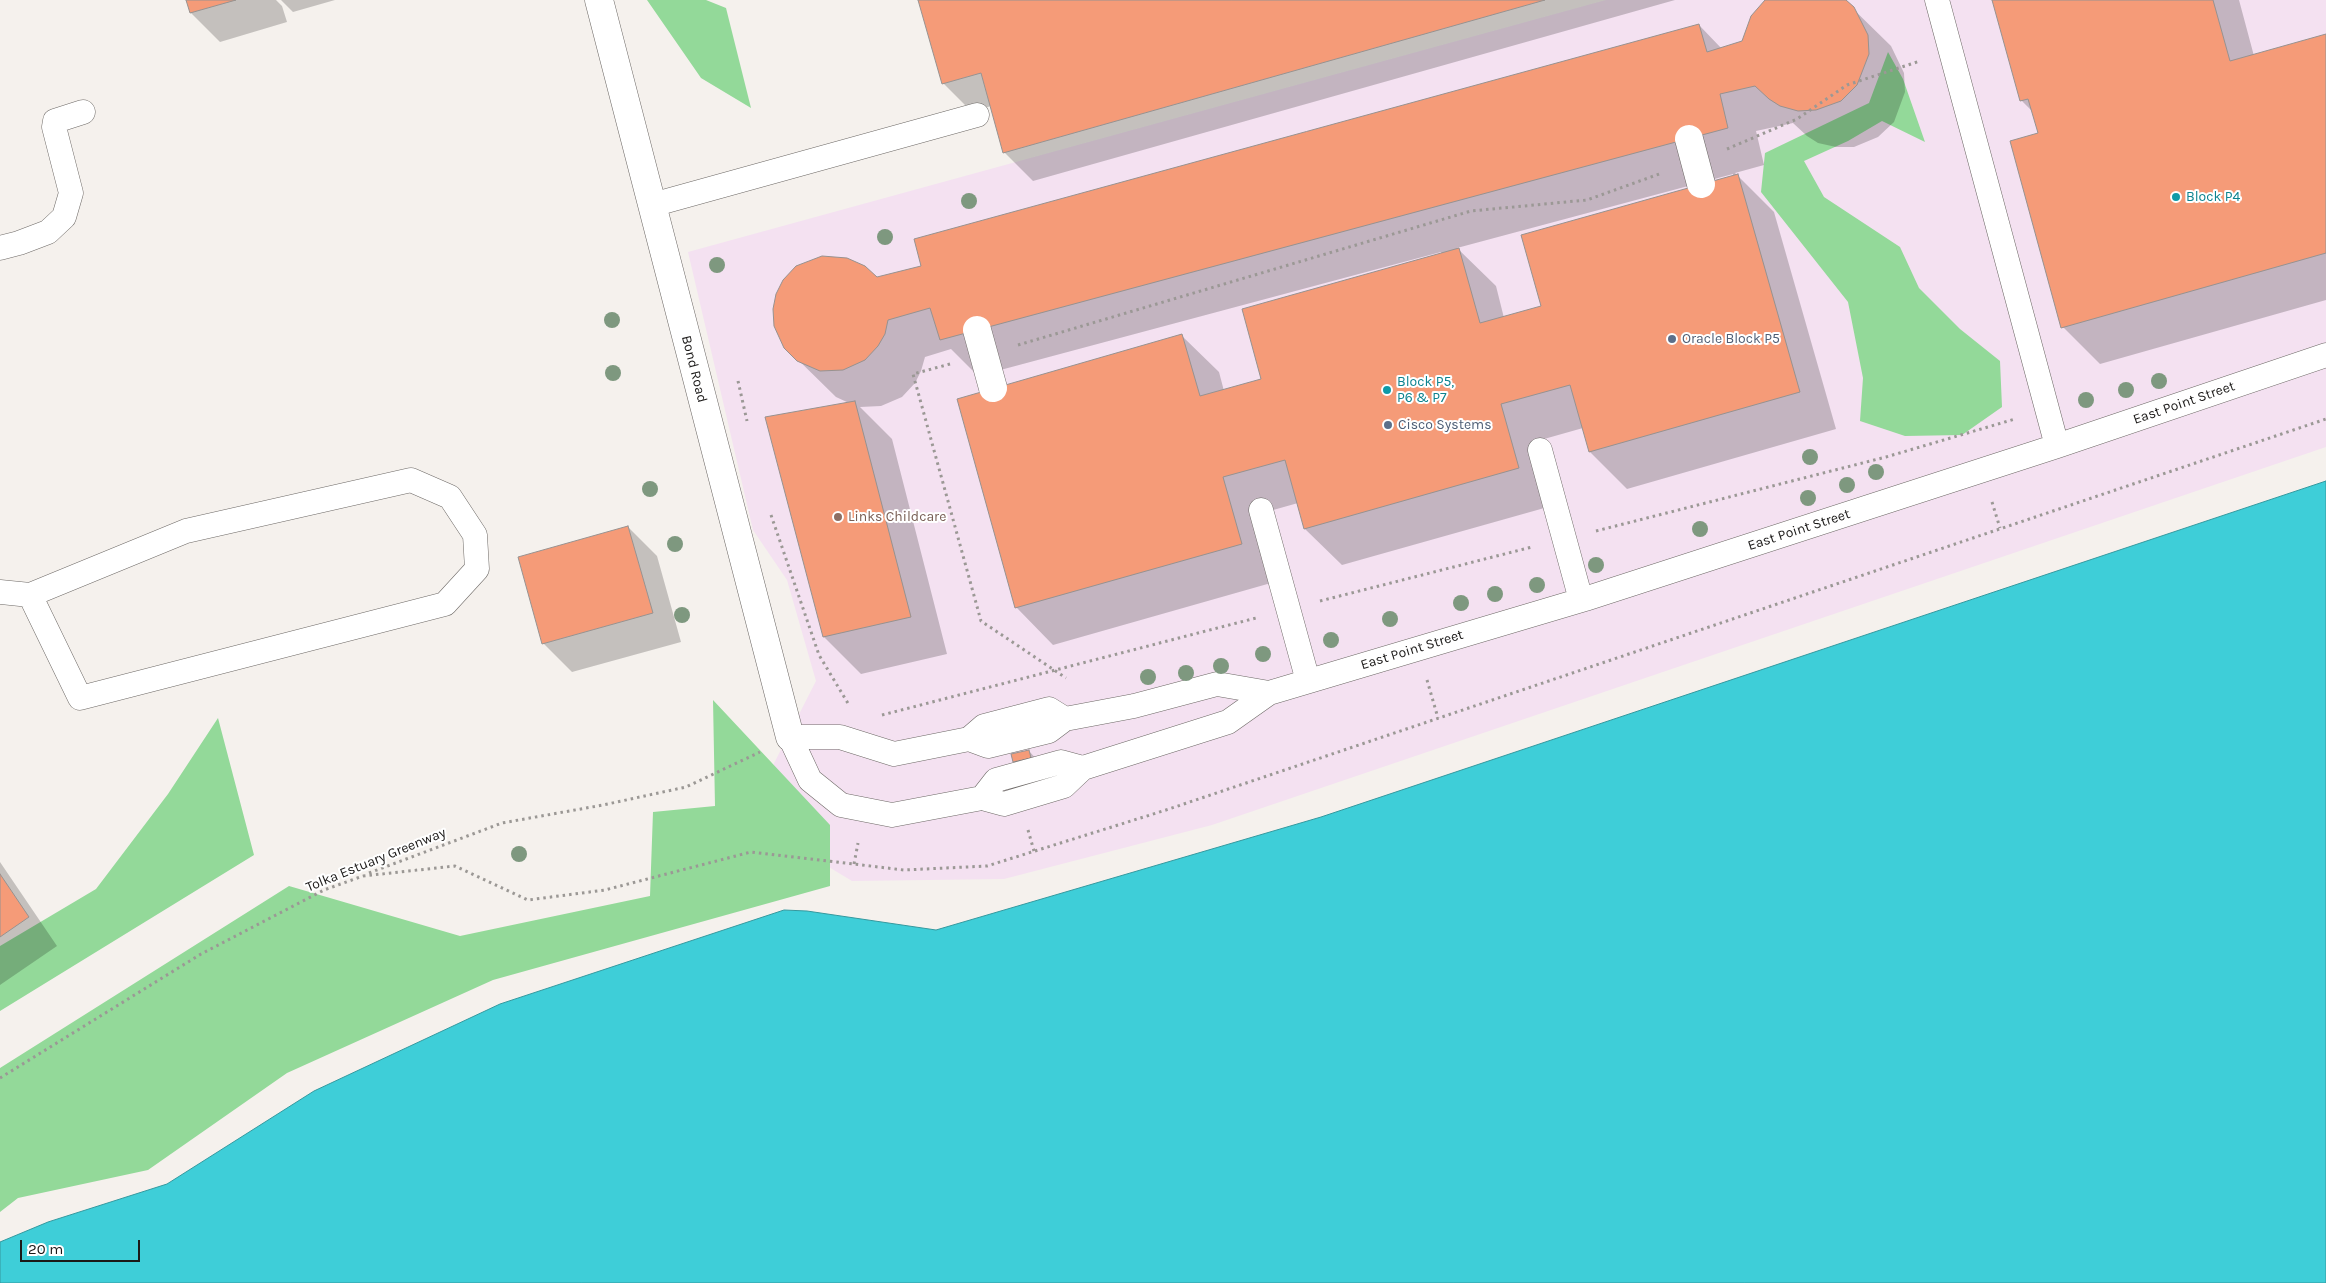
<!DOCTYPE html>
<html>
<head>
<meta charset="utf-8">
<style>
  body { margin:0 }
  #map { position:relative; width:2326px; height:1283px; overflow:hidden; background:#f5f1ed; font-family:Karla,sans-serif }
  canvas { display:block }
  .scale { position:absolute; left:20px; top:1240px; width:120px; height:22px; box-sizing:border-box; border:2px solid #1b1918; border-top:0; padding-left:6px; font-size:15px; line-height:18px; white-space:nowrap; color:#1b1918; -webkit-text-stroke:4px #fff; paint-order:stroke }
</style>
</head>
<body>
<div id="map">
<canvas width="2326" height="1283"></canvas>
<div class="scale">20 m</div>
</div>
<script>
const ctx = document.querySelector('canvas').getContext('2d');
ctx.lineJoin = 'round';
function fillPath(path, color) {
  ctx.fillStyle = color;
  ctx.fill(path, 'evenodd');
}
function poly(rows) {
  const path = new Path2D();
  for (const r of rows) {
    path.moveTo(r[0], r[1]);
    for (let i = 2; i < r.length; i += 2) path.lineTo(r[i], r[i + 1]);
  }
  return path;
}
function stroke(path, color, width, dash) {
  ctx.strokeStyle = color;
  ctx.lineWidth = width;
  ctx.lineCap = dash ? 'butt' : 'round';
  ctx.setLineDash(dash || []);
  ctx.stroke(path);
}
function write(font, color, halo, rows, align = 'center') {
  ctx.font = font + ' Karla,sans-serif';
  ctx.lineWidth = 4;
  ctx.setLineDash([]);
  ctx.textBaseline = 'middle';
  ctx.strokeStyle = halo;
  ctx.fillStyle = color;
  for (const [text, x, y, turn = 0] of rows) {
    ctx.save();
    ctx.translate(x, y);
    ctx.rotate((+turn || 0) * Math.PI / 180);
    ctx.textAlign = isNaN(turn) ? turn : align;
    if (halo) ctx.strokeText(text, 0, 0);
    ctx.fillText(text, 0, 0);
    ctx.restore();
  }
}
fillPath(poly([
  [1606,0,2326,0,2326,447,1212,825,1004,879,852,881,789,843,767,777,816,681,787,580,753,530,688,252]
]), '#f4e1f1');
fillPath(poly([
  [647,0,706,0,726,8,751,108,701,78],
  [1888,52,1903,79,1925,142,1882,121,1848,141,1804,161,1824,197,1900,247,1919,288,1960,329,2000,361,2002,407,1962,435,1905,436,1860,421,1863,378,1848,302,1761,192,1765,153,1869,103],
  [713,700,830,825,830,886,493,980,287,1073,148,1170,18,1198,0,1212,0,1068,289,886,460,936,650,896,653,812,715,806],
  [218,718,254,855,0,1011,0,946,96,889,168,794]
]), '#93d999');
const water = poly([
  [2326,481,2326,1283,0,1283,0,1242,48,1222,167,1184,314,1091,500,1004,784,910,807,911,936,930,1321,817,2326,481]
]);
fillPath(water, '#3eced8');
stroke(water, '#34989e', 1);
fillPath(poly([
  [187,0,276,0,282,6,287,22,220,42,191,13],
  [281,0,335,0,293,12],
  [920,0,1675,0,1033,181,1004,152,991,106,972,112,943,83],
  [1767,0,1844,0,1891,46,1904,73,1905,92,1894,122,1878,137,1854,147,1836,147,1818,143,1807,136,1793,123,1756,131,1764,165,1735,173,1774,212,1836,429,1627,489,1590,452,1583,428,1537,441,1555,505,1342,565,1305,529,1298,503,1259,514,1278,581,1053,645,1017,608,958,400,1182,336,1219,372,1224,391,1263,380,1442,254,1441,252,978,376,951,349,925,357,921,371,915,383,902,397,881,406,860,407,892,439,947,654,861,674,824,637,766,418,849,403,836,397,785,347,876,279,922,267,1699,25,1722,49,1743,42],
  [1733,174,1733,176,1542,307,1504,318,1496,286,1457,248],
  [1993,0,2239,0,2254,56,2326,36,2326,300,2100,364,2063,327,2040,134,2033,112,2022,101],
  [628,527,657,556,681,642,572,672,543,643],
  [1029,751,1038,761,1024,771,1014,761],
  [0,862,57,946,0,985]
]), '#0003');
const building = poly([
  [186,0,236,0,190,13,186,0],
  [918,0,1545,0,1003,153,981,73,942,84,918,0],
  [1765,0,1846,0,1854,7,1868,35,1869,54,1857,85,1841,101,1816,110,1798,111,1780,106,1769,99,1755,86,1720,94,1728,128,940,340,930,308,888,320,885,334,878,346,865,360,843,370,820,371,797,361,784,348,774,326,773,309,776,294,783,280,796,266,822,256,847,258,865,266,877,277,921,266,914,239,1699,24,1707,52,1742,41,1751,16,1765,0],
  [1992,0,2213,0,2230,61,2326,34,2326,253,2061,328,2010,141,2038,133,2028,99,2020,101,1992,0],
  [1738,174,1800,392,1589,452,1570,385,1501,404,1519,468,1304,529,1285,460,1223,477,1242,544,1015,608,957,399,1182,334,1200,396,1261,379,1242,309,1459,248,1480,323,1541,306,1521,235,1738,174],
  [855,401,911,617,823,637,765,417,855,401],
  [628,526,653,613,542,644,518,557,628,526],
  [1029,750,1031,758,1013,762,1011,754,1029,750],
  [0,874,29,917,0,937,0,874]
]);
fillPath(building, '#f59b78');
stroke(building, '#979290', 1);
const lane = poly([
  [1937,0,2057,446],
  [652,205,977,115],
  [0,248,19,243,48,232,64,217,71,193,54,127,55,121,83,112],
  [1540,450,1581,600],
  [1261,510,1308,681],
  [0,592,30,595,186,531,411,480,450,497,475,535,477,569,445,604,80,698,30,595],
  [1269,693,1217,684,1134,706,1065,719,1049,709,984,726,969,739,894,754,840,737,790,737,810,780,841,805,892,815,982,798,1004,804,1064,786,1083,768,1228,722,1269,693,1585,599,2057,446,2326,355],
  [969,739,988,746,1049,731,1065,719],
  [982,798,996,780,1061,762,1083,768]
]);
const street = poly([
  [599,0,790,737]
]);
stroke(lane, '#6d6966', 25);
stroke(street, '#6d6966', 29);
stroke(poly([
  [1727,149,1797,119,1847,85,1920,61],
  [1018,345,1471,211,1587,200,1662,173],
  [950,364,913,374,981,621,1066,678],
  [738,381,747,421],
  [1992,502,2000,528],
  [771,515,819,655,849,705],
  [1596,531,1886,457,2015,419],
  [1320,601,1532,547],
  [1427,680,1438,718],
  [882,715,1256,618],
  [1028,830,1034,851],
  [854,864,858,843],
  [369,873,502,823,603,805,686,787,760,752],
  [363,876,455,866,528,900,605,890,751,852,904,870,987,866,1166,810,2326,419],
  [0,1078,201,954,324,890,363,876]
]), '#9b9895', 3, [2.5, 4]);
stroke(lane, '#fff', 24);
stroke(street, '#fff', 28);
const streetBridge = poly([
  [1689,139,1701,184],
  [977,330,993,388]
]);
stroke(streetBridge, '#6d6966', 29, []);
stroke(streetBridge, '#fff', 28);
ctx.fillStyle = '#7e987f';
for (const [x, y] of [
  [969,201],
  [885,237],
  [717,265],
  [612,320],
  [613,373],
  [2159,381],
  [2126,390],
  [2086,400],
  [1810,457],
  [1876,472],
  [1847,485],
  [650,489],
  [1808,498],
  [1700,529],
  [675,544],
  [1596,565],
  [1537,585],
  [1495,594],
  [1461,603],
  [682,615],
  [1390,619],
  [1331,640],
  [1263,654],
  [1221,666],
  [1186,673],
  [1148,677],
  [519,854]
]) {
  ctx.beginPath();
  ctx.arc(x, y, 8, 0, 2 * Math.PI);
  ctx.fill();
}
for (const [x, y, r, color] of [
  [2176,197,5,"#0f9aa8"],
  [1672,339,5,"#5c6f8a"],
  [1387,390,5,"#0f9aa8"],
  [1388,425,5,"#5c6f8a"],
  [838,517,5,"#8d6e63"]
]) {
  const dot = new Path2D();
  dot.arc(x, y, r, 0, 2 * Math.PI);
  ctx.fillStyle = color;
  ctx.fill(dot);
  stroke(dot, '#fff', 2);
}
write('14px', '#0d838f', '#fff', [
  ["Block P4",2186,197],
  ["Block P5,",1397,382],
  ["P6 & P7",1397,398]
], 'left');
write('14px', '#4e5e75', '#fff', [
  ["Oracle Block P5",1682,339],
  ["Cisco Systems",1398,425]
], 'left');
write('14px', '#1b1918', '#fff', [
  ["Bond Road",694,369,76],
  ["East Point Street",2184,403,-19],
  ["East Point Street",1799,530,-18],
  ["East Point Street",1412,650,-17],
  ["Tolka Estuary Greenway",376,860,-22]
]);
write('14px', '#785e54', '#fff', [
  ["Links Childcare",848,517]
], 'left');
</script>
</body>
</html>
